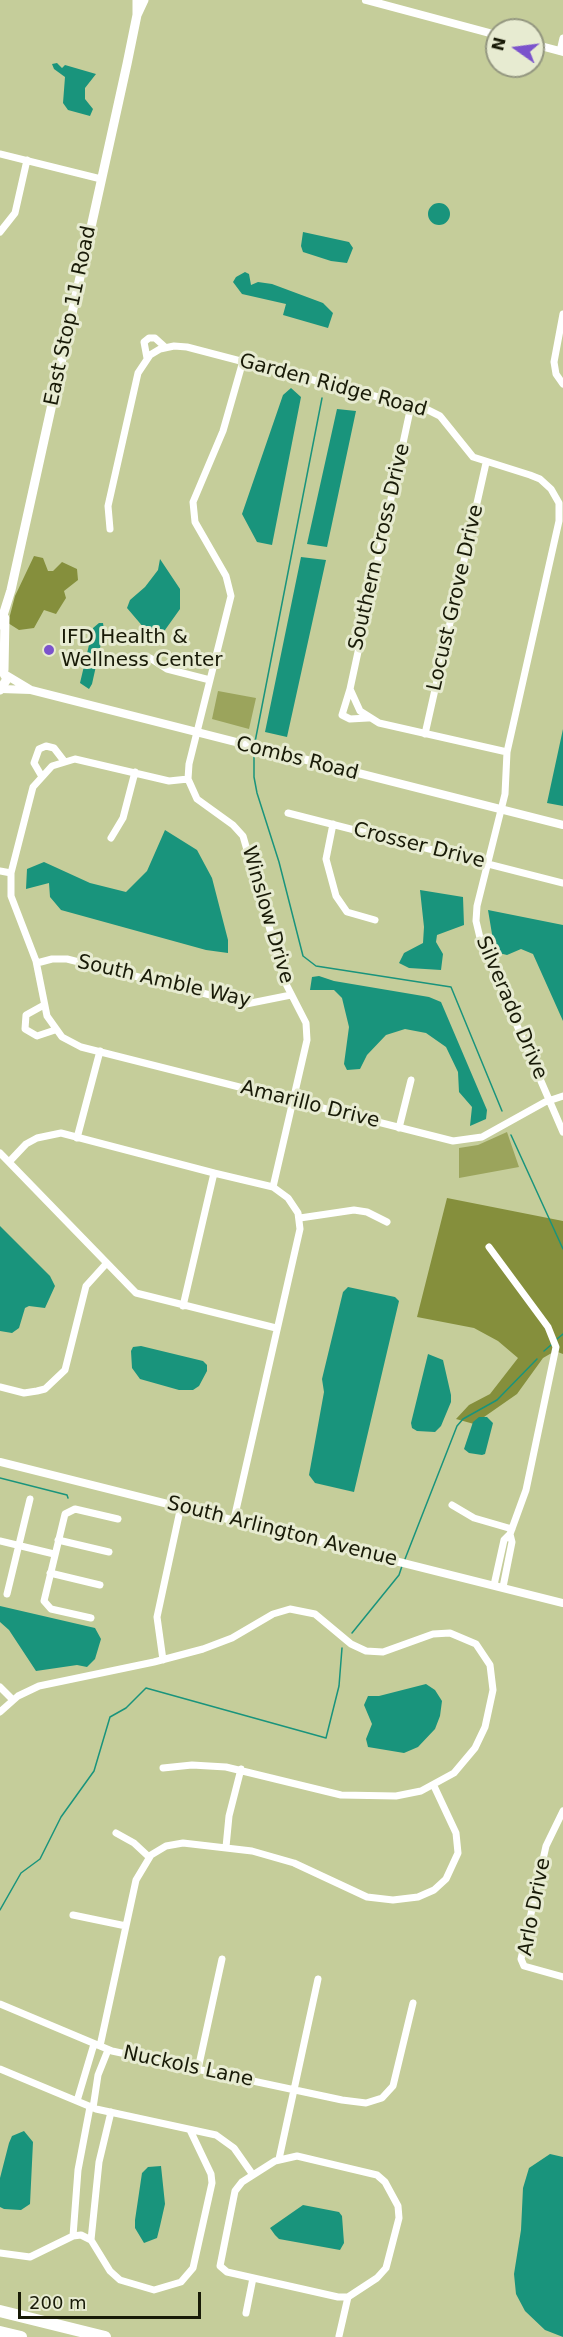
<!DOCTYPE html>
<html>
<head>
<meta charset="utf-8">
<style>
  body { margin:0 }
  #map { position:relative; width:563px; height:2337px; overflow:hidden; background:#c5cd9a; font-family:"DejaVu Sans",sans-serif }
  canvas { display:block }
  .north { position:absolute; left:485px; top:18px; width:60px; height:60px; box-sizing:border-box; background:#e7ebd1; border:2px solid #949780; border-radius:50%; rotate:284deg; font-size:16px; font-weight:700; line-height:24px; text-align:center; color:#181a07 }
  .north::after { content:''; display:block; margin:auto; width:21px; height:27px; background:#7b53cc; clip-path:polygon(50% 0,100% 100%,50% 72%,0 100%) }
  .scale { position:absolute; left:18px; top:2292px; width:183px; height:27px; box-sizing:border-box; border:3px solid #181a07; border-top:0; padding-left:8px; font-size:18px; line-height:21px; white-space:nowrap; color:#181a07; -webkit-text-stroke:4px #e7ebd1; paint-order:stroke }
</style>
</head>
<body>
<div id="map">
<canvas width="563" height="2337"></canvas>
<div class="north">N</div>
<div class="scale">200 m</div>
</div>
<script>
const ctx = document.querySelector('canvas').getContext('2d');
ctx.lineJoin = 'round';
function fillPath(path, color) {
  ctx.fillStyle = color;
  ctx.fill(path, 'evenodd');
}
function poly(rows) {
  const path = new Path2D();
  for (const r of rows) {
    if (r.length === 3) {
      path.moveTo(r[0] + r[2], r[1]);
      path.arc(r[0], r[1], r[2], 0, 2 * Math.PI);
      continue;
    }
    path.moveTo(r[0], r[1]);
    for (let i = 2; i < r.length; i += 2) path.lineTo(r[i], r[i + 1]);
  }
  return path;
}
function stroke(path, color, width, dash) {
  ctx.strokeStyle = color;
  ctx.lineWidth = width;
  ctx.lineCap = dash ? 'butt' : 'round';
  ctx.setLineDash(dash || []);
  ctx.stroke(path);
}
function write(font, color, halo, rows, align = 'center') {
  ctx.font = font + ' "DejaVu Sans",sans-serif';
  ctx.lineWidth = 6;
  ctx.setLineDash([]);
  ctx.textBaseline = 'middle';
  ctx.strokeStyle = halo;
  ctx.fillStyle = color;
  for (const [text, x, y, turn = 0] of rows) {
    ctx.save();
    ctx.translate(x, y);
    ctx.rotate((+turn || 0) * Math.PI / 180);
    ctx.textAlign = isNaN(turn) ? turn : align;
    if (halo) ctx.strokeText(text, 0, 0);
    ctx.fillText(text, 0, 0);
    ctx.restore();
  }
}
fillPath(poly([
  [218,691,256,698,249,729,212,719],
  [507,1132,519,1167,459,1178,459,1148,478,1145]
]), '#9ba45c');
fillPath(poly([
  [34,556,43,558,48,571,53,571,62,562,77,569,78,580,64,591,66,598,56,614,44,610,34,628,19,630,8,623,15,596],
  [447,1198,563,1221,563,1354,555,1351,543,1358,517,1394,474,1424,456,1419,469,1405,490,1394,518,1358,498,1341,474,1328,417,1317]
]), '#858f3c');
fillPath(poly([
  [57,63,62,68,65,65,96,74,85,88,85,99,93,109,90,116,68,110,63,103,65,77,54,69,52,64],
  [439,214,11],
  [303,232,349,242,353,248,347,263,331,261,303,252,301,246],
  [245,272,249,274,251,285,258,282,272,284,323,303,333,313,328,328,283,315,286,304,242,294,233,282,236,277],
  [291,388,301,397,272,545,257,542,242,514,283,395],
  [337,409,356,411,327,547,307,544],
  [301,557,326,560,287,737,265,732],
  [160,559,180,589,180,609,160,637,150,635,127,608,130,600,145,587,158,570],
  [99,623,103,623,104,630,92,684,89,689,80,683,93,628],
  [563,729,563,806,547,803],
  [165,830,197,850,212,878,228,940,228,953,206,950,61,910,50,897,49,883,26,889,27,869,44,862,90,883,126,892,147,871],
  [420,890,463,897,464,925,437,935,436,942,443,954,441,970,409,968,399,963,404,953,423,943,424,927],
  [488,910,563,925,563,1021,533,954,521,949,507,955,495,952],
  [319,976,334,981,429,997,441,1002,487,1110,486,1119,470,1126,472,1107,459,1092,458,1072,446,1047,426,1033,405,1029,386,1035,367,1055,360,1069,347,1070,344,1064,349,1027,342,998,334,990,310,990,312,977],
  [0,1226,50,1276,55,1286,45,1308,29,1306,25,1308,19,1328,12,1333,0,1331],
  [348,1287,395,1297,399,1301,354,1492,315,1483,309,1475,324,1392,322,1379,343,1292],
  [141,1346,203,1361,207,1365,207,1371,199,1386,193,1390,179,1390,140,1379,132,1368,131,1351,133,1347],
  [428,1354,443,1360,451,1395,451,1402,441,1426,435,1432,417,1431,412,1428,411,1423],
  [479,1417,487,1417,493,1423,485,1454,482,1455,469,1453,464,1449,473,1422],
  [0,1606,95,1628,101,1639,95,1659,87,1667,77,1665,36,1671,9,1630,0,1622],
  [426,1684,435,1690,442,1701,440,1716,435,1729,418,1747,404,1753,368,1747,366,1739,372,1724,364,1705,368,1696,379,1696],
  [24,2131,33,2142,30,2204,21,2210,4,2209,0,2207,0,2178,9,2143,12,2136],
  [550,2154,563,2157,563,2337,545,2330,525,2311,516,2294,514,2274,521,2230,523,2188,529,2168],
  [161,2166,165,2204,160,2226,157,2238,144,2243,135,2228,135,2220,142,2173,148,2167],
  [303,2205,339,2212,342,2216,344,2243,340,2250,279,2239,275,2235,270,2228]
]), '#19947c');
stroke(poly([
  [255,742,322,398],
  [254,749,254,777,257,793,279,862,303,956,316,966,451,987,502,1111],
  [511,1135,563,1249],
  [557,1339,563,1334],
  [544,1351,551,1345],
  [0,1478,67,1495,68,1498],
  [405,1559,457,1426,463,1419,497,1400,537,1359],
  [352,1633,399,1575,402,1566],
  [0,1910,21,1873,40,1859,61,1817,94,1771,110,1717,126,1708,146,1688,326,1738,339,1686,342,1648]
]), '#19947c', 1.5);
stroke(poly([
  [560,51,563,38],
  [0,154,101,179],
  [0,232,15,213,27,160],
  [563,314,554,362,556,374,563,384],
  [147,358,144,342,149,338,155,338,165,347],
  [243,361,223,431,193,502,195,522,226,576,231,596,189,764,188,779,197,799,233,825,243,836,285,982,306,1023,307,1040,273,1187],
  [411,406,350,689,360,711,379,723,507,752],
  [110,529,108,506,138,373,150,355,160,349,174,346,187,347,428,410,440,416,473,457,530,475,540,479,551,489,559,503,559,521,507,752,505,794,477,906,476,921,481,942,563,1132],
  [150,658,167,669,210,680],
  [350,689,342,715,350,719,368,718],
  [425,734,486,463],
  [41,775,34,763,39,749,46,746,54,748,64,761],
  [188,779,169,781,75,759,52,766,33,787,11,873,11,896,36,961,47,1016,62,1037,81,1047,453,1141,482,1137,545,1102,563,1096],
  [288,813,563,883],
  [333,824,326,859,336,896,347,912,375,920],
  [111,838,123,818,135,772],
  [0,871,11,873],
  [37,963,52,959,67,959,246,1004,291,995],
  [44,1005,26,1015,25,1029,37,1036,55,1030],
  [399,1128,411,1080],
  [77,1138,100,1051],
  [0,1153,136,1293,276,1328],
  [9,1162,26,1144,37,1138,61,1133,214,1173],
  [300,1218,354,1210,367,1212,387,1222],
  [489,1247,548,1327,556,1347,526,1490,510,1534],
  [183,1306,214,1173,273,1187,288,1198,298,1213,300,1229,234,1519],
  [0,1387,24,1393,37,1391,45,1389,65,1370,86,1286,105,1265],
  [452,1505,474,1518,512,1529],
  [58,1540,109,1552],
  [0,1541,54,1554],
  [50,1573,100,1585],
  [494,1585,504,1540,510,1534,512,1542,503,1587],
  [7,1594,30,1499],
  [91,1618,51,1609,44,1601,65,1514,75,1509,118,1519],
  [163,1660,157,1617,181,1506],
  [0,1687,13,1700],
  [0,1712,18,1696,39,1686,154,1662,203,1649,232,1638,273,1614,290,1609,315,1614,351,1644,366,1651,383,1652,433,1634,450,1633,476,1644,490,1665,493,1690,485,1727,475,1748,454,1773,421,1791,396,1796,341,1795,226,1767,192,1765,163,1768],
  [563,1811,546,1846,521,1959,524,1966,563,1977],
  [116,1833,134,1843,149,1857],
  [226,1847,229,1816,241,1769],
  [73,1915,126,1926],
  [0,2004,112,2051,342,2100,366,2103,382,2098,393,2086,413,2003],
  [100,2046,136,1880,151,1855,166,1846,183,1843,252,1851,294,1863,367,1897,393,1900,418,1897,434,1890,446,1879,458,1853,456,1833,434,1786],
  [0,2069,96,2109,216,2135,234,2148,253,2175],
  [198,2069,222,1959],
  [77,2101,94,2044],
  [93,2108,98,2075,108,2050],
  [297,2156,377,2175,385,2182,398,2206,399,2218,386,2268,377,2278,348,2297,338,2297,227,2272,220,2266,235,2191,242,2182,275,2161,297,2156],
  [279,2159,318,1979],
  [73,2236,78,2170,90,2107],
  [91,2240,99,2162,111,2112],
  [0,2253,30,2257,73,2236,81,2235,91,2240,110,2271,120,2280,154,2290,181,2282,193,2268,212,2183,211,2174,190,2130],
  [246,2313,253,2278],
  [339,2336,348,2297]
]), '#fff', 7);
stroke(poly([
  [366,0,497,35],
  [533,44,563,52],
  [6,675,31,690,563,825],
  [1,689,31,690],
  [0,1462,563,1603]
]), '#fff', 8);
stroke(poly([
  [137,15,144,0],
  [0,625,11,590,127,64,137,15,137,0],
  [0,667,7,679,0,690],
  [4,670,5,618]
]), '#fff', 9);
stroke(poly([
  [0,2311,105,2337],
  [0,2332,21,2337]
]), '#fff', 12);
for (const [x, y, r, color] of [
  [49,650,6,"#7b53cc"]
]) {
  const dot = new Path2D();
  dot.arc(x, y, r, 0, 2 * Math.PI);
  ctx.fillStyle = color;
  ctx.fill(dot);
  stroke(dot, '#e7ebd1', 2);
}
write('20px', '#181a07', '#e7ebd1', [
  ["East Stop 11 Road",71,316,-78],
  ["Garden Ridge Road",333,386,15],
  ["Southern Cross Drive",380,547,-77],
  ["Locust Grove Drive",456,598,-77],
  ["Combs Road",297,759,14],
  ["Crosser Drive",419,846,14],
  ["Winslow Drive",267,915,74],
  ["South Amble Way",164,982,13],
  ["Silverado Drive",511,1008,67],
  ["Amarillo Drive",310,1105,14],
  ["South Arlington Avenue",282,1532,14],
  ["Arlo Drive",535,1907,-79],
  ["Nuckols Lane",188,2067,12]
]);
write('20px', '#181a07', '#e7ebd1', [
  ["IFD Health &",61,638],
  ["Wellness Center",61,661]
], 'left');
</script>
</body>
</html>
